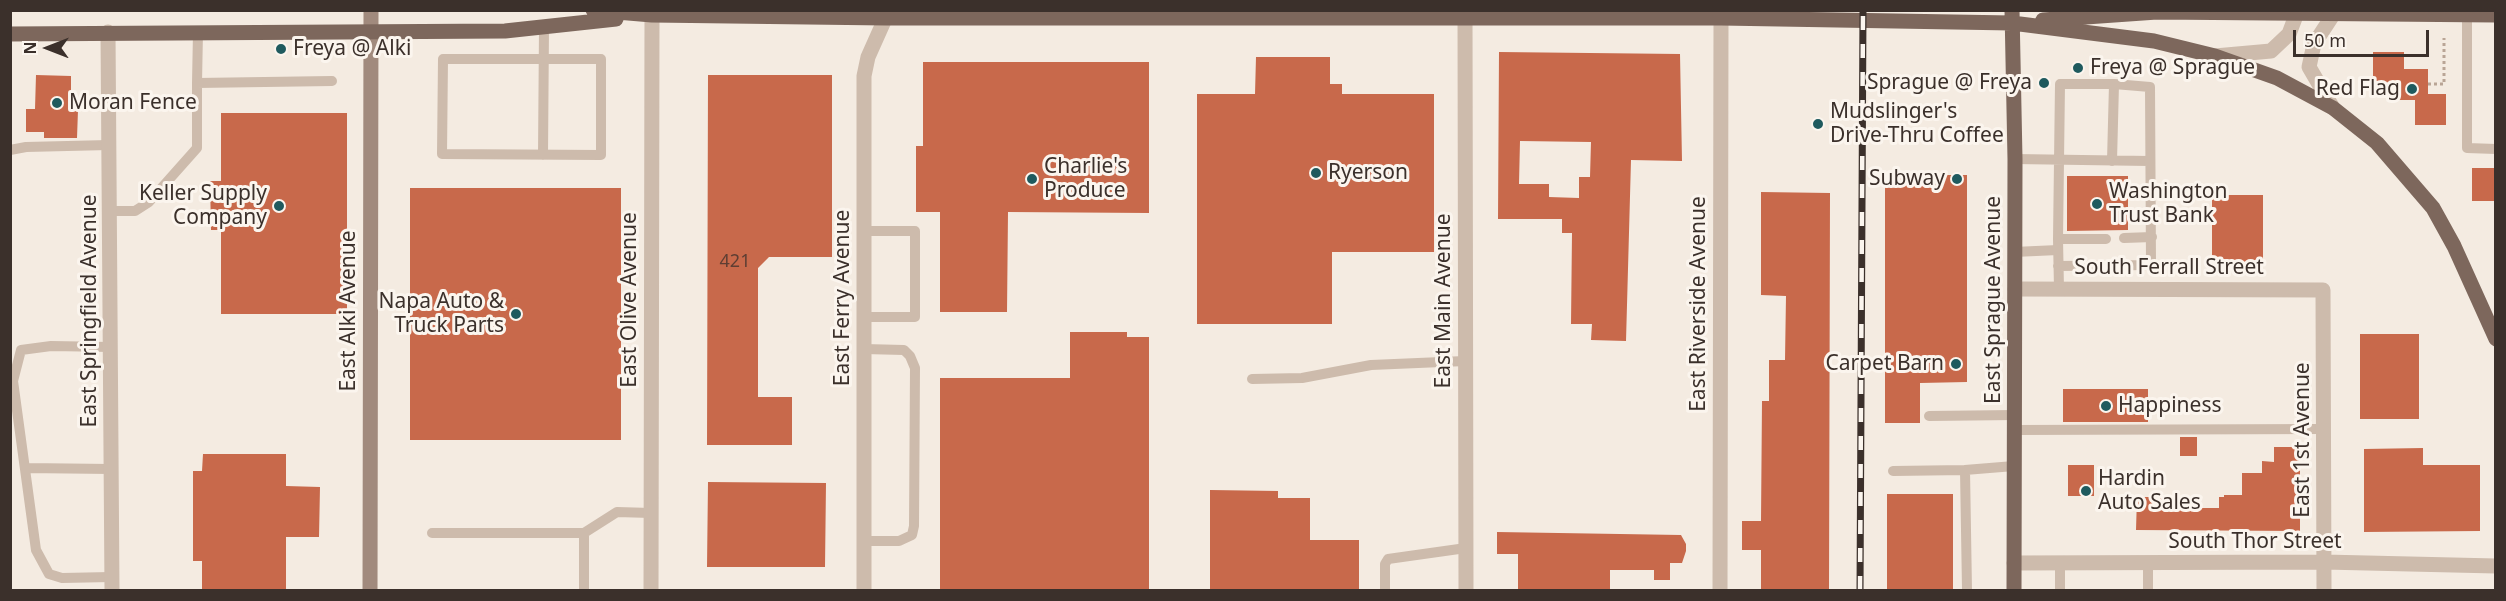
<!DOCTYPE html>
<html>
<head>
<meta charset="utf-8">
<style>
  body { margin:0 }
  #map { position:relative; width:2506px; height:601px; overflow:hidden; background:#f4ebe1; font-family:"Noto Sans",sans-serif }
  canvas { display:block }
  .frame { position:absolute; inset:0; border:12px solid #3b302b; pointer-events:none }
  .north { position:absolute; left:18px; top:18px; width:60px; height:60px; -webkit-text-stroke:4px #fbf5ee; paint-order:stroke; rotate:270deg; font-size:16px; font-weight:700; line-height:24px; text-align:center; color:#3b302b }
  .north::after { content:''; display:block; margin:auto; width:21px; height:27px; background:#3b302b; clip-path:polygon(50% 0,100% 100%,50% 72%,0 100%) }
  .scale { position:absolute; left:2293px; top:30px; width:136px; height:27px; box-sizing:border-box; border:3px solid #3b302b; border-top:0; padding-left:8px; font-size:18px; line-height:21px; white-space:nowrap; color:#3b302b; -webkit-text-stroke:4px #fbf5ee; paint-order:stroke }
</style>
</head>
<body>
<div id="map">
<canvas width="2506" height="601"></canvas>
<div class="frame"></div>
<div class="north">N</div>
<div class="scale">50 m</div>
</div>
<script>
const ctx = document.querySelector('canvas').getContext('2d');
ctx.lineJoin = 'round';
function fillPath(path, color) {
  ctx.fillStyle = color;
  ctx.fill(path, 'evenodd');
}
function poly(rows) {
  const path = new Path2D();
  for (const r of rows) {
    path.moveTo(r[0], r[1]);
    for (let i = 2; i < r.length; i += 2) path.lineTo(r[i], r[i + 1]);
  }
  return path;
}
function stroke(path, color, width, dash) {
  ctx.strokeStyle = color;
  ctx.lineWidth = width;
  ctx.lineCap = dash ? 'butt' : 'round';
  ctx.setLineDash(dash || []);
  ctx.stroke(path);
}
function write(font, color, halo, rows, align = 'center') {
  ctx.font = font + ' "Noto Sans",sans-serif';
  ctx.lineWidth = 6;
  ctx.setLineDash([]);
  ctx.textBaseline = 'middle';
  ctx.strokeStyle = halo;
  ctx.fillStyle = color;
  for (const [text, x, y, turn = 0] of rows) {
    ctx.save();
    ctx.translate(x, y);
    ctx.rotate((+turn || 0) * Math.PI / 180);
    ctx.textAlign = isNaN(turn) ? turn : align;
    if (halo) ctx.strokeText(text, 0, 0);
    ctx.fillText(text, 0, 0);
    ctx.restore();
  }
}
fillPath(poly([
  [1499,52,1680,54,1682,161,1631,160,1626,341,1591,340,1592,324,1571,324,1572,233,1562,233,1562,219,1498,219],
  [1520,141,1591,142,1590,177,1579,177,1579,198,1549,197,1549,184,1519,184],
  [2373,52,2404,52,2404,69,2428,69,2428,94,2446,94,2446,125,2415,125,2415,100,2397,100,2397,83,2373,83],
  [1256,57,1330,57,1330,84,1342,84,1342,94,1434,94,1434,252,1332,252,1332,324,1197,324,1197,94,1255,94],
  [923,62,1149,62,1149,213,1008,212,1007,312,940,312,940,212,916,212,916,146,923,146],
  [36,75,71,76,71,110,78,110,77,138,44,138,44,132,26,132,26,109,35,109],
  [708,75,832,75,832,257,769,257,758,268,758,397,792,397,792,445,707,445],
  [221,113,347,113,347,314,221,314,221,230,211,230,210,181,221,181],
  [2472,168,2496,168,2496,201,2472,201],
  [1885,175,1967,175,1967,382,1920,383,1920,423,1885,423],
  [2067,176,2128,176,2128,230,2067,231],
  [410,188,621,188,621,440,410,440],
  [1761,192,1830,193,1829,591,1761,591,1761,550,1742,550,1742,521,1761,521,1762,401,1769,401,1769,360,1785,360,1786,296,1761,295],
  [2212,195,2263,195,2263,262,2212,262],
  [1070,332,1127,332,1127,337,1149,337,1149,591,940,591,940,378,1070,378],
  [2360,334,2419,334,2419,419,2360,419],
  [2063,389,2148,389,2148,422,2063,422],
  [2180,437,2197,437,2197,456,2180,456],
  [2274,447,2300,447,2300,531,2136,530,2137,497,2162,497,2162,508,2219,508,2219,497,2224,497,2224,495,2242,495,2242,473,2262,473,2262,461,2274,462],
  [2423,448,2423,465,2480,465,2480,531,2364,532,2364,449],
  [203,454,286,454,286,486,320,487,319,537,286,537,286,591,202,591,202,561,193,561,193,471,202,471],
  [2068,465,2094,465,2094,496,2068,496],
  [708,482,826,483,825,567,707,567],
  [1210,490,1278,491,1278,498,1310,498,1310,540,1359,540,1359,591,1210,591],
  [1887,494,1953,494,1953,591,1887,591],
  [1497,532,1681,535,1686,544,1686,551,1682,563,1670,563,1670,580,1654,580,1654,570,1610,570,1610,591,1518,591,1518,554,1497,554]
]), '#c8694b');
stroke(poly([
  [2428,84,2444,84,2444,38]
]), '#b9a596', 3, [3, 3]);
stroke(poly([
  [2467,14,2467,148,2496,149],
  [443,59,601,59,601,155,442,154,443,59],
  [197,83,198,32],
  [10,150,26,147,109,145],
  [543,155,544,28],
  [2015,159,2149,161],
  [110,211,135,211,149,202,197,148,197,83,332,81],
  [864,231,915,231,915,317,864,317],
  [2124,238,2152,237],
  [2058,239,2106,239],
  [2014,252,2058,250],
  [2058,266,2151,265,2150,87,2114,84],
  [2059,289,2058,239,2060,84,2114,84,2112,161],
  [111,347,51,346,21,350,13,381,36,550,49,574,62,578,111,577],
  [864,349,904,350,910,356,915,368,914,526,912,535,899,541,864,541],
  [1252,379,1302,378,1371,365,1465,361],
  [1929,416,2015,415],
  [2015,430,2323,429],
  [25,468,111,469],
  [1893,471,1965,470],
  [432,533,584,533,617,512,651,513],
  [2148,562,2148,590],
  [2060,563,2060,590],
  [584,590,584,533],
  [1385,590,1385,564,1388,559,1466,548],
  [1967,590,1965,470,2014,466]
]), '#cdbbac', 10);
stroke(poly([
  [1465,10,1466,590],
  [108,32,112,590],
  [2215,56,2271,51,2289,34,2298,10],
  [2333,108,2309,67,2314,44,2335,12],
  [2015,289,2323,290,2324,590],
  [2014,563,2324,562,2496,566],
  [651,590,652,10],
  [864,590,864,76,868,57,889,10],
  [1720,590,1721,18]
]), '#cdbbac', 15);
stroke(poly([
  [370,590,371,10]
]), '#a18a7d', 15);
stroke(poly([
  [593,10,652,15,886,18,1721,18,2012,23,2154,41,2215,56,2277,78,2333,108,2377,143,2433,208,2454,246,2496,339],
  [2012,10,2015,159,2014,590],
  [2043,20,2157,12,2496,15],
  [10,34,505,31,616,19]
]), '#7d675c', 15);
const rail = poly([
  [1860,590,1863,10]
]);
stroke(rail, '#3b302b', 7);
stroke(rail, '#fbf5ee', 4.5, [14]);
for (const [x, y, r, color] of [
  [281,49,6,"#1f5a5e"],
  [2078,68,6,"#1f5a5e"],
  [2044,83,6,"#1f5a5e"],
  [2412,89,6,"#1f5a5e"],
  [57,103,6,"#1f5a5e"],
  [1818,124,6,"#1f5a5e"],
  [1316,173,6,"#1f5a5e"],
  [1032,179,6,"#1f5a5e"],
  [1957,179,6,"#1f5a5e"],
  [2097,204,6,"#1f5a5e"],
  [279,206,6,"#1f5a5e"],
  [516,314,6,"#1f5a5e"],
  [1956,364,6,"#1f5a5e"],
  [2106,406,6,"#1f5a5e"],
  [2086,491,6,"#1f5a5e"]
]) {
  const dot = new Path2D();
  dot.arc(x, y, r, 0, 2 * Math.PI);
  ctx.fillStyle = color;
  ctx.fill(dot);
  stroke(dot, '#fbf5ee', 2);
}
write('18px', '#5e3e33', null, [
  ["421",735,262]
]);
write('21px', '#3b302b', '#fbf5ee', [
  ["Freya @ Alki",293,49],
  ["Freya @ Sprague",2090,68],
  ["Sprague @ Freya",2032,83,"right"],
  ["Red Flag",2400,89,"right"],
  ["Moran Fence",69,103],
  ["Mudslinger's",1830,112],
  ["Drive-Thru Coffee",1830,136],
  ["Charlie's",1044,167],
  ["Produce",1044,191],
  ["Ryerson",1328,173],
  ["Subway",1945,179,"right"],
  ["Washington",2109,192],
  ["Trust Bank",2109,216],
  ["Keller Supply",267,194,"right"],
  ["Company",267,218,"right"],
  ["Napa Auto &",504,302,"right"],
  ["Truck Parts",504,326,"right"],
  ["Carpet Barn",1944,364,"right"],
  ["Happiness",2118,406],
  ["Hardin",2098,479],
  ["Auto Sales",2098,503]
], 'left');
write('21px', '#3b302b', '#fbf5ee', [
  ["South Ferrall Street",2169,268],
  ["East Ferry Avenue",843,298,-90],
  ["East Olive Avenue",630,300,-90],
  ["East Sprague Avenue",1994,300,-90],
  ["East Main Avenue",1444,301,-90],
  ["East Riverside Avenue",1699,304,-90],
  ["East Springfield Avenue",90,311,-90],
  ["East Alki Avenue",349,311,-90],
  ["East 1st Avenue",2303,440,-90],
  ["South Thor Street",2255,542]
]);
</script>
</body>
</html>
